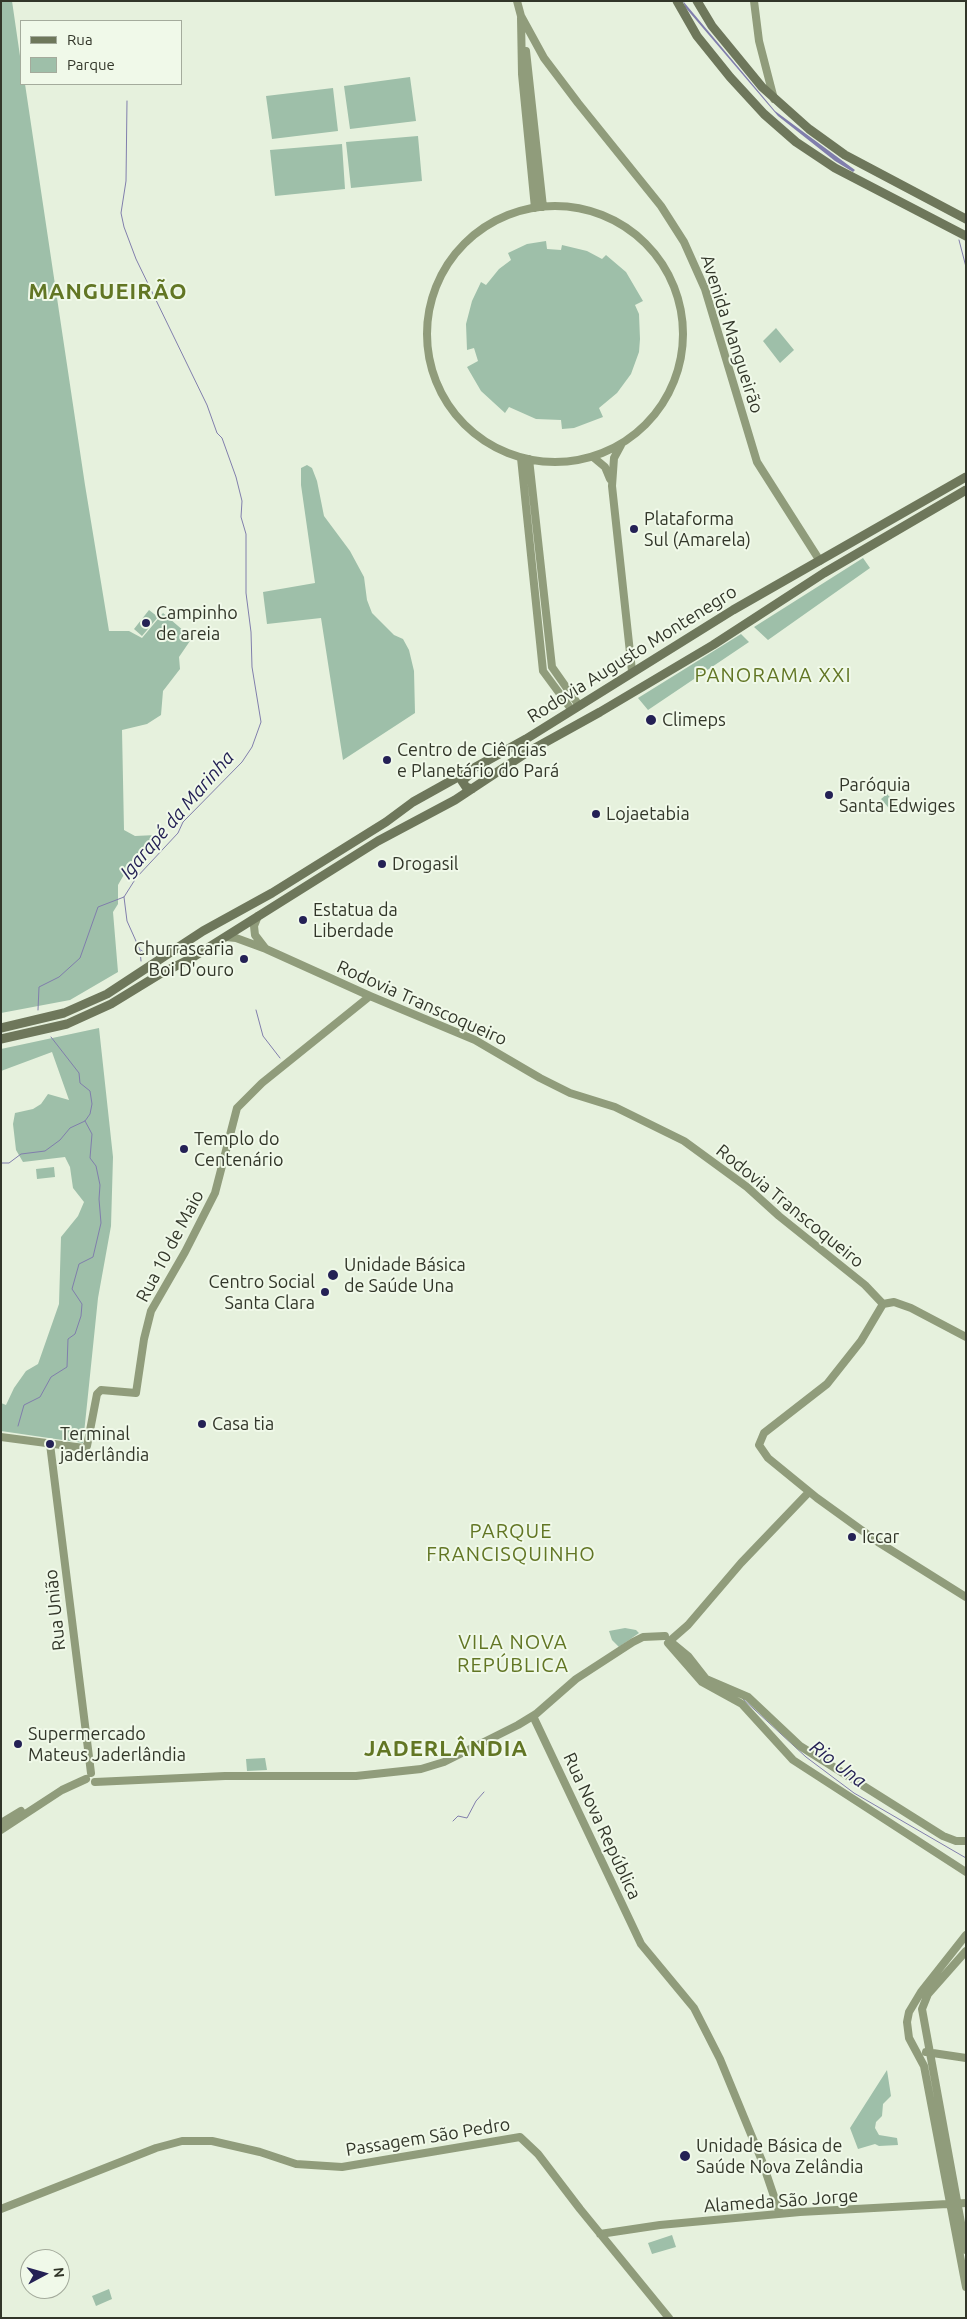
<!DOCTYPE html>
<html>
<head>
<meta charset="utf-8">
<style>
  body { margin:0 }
  #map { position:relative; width:967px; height:2319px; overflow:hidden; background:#e6f1dd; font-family:Ubuntu,sans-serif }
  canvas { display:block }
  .frame { position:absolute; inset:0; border:2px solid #323629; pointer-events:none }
  .legend { position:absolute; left:20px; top:20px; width:162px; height:65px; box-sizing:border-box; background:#f0f9e9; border:1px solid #a4ab9c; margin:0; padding:6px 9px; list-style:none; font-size:15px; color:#323629 }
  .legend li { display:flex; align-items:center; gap:10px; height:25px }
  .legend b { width:25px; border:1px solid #a4ab9c }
  .north { position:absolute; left:20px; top:2249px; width:50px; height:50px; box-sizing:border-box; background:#f0f9e9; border:1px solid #a4ab9c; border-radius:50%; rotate:84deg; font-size:14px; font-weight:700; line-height:20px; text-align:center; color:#323629 }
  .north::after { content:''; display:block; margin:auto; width:18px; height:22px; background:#242155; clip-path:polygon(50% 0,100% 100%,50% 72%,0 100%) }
</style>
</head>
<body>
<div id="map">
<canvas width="967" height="2319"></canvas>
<div class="frame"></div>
<ul class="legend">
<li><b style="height:6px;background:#6e775b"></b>Rua</li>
<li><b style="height:14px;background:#9ebfa9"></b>Parque</li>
</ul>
<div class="north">N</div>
</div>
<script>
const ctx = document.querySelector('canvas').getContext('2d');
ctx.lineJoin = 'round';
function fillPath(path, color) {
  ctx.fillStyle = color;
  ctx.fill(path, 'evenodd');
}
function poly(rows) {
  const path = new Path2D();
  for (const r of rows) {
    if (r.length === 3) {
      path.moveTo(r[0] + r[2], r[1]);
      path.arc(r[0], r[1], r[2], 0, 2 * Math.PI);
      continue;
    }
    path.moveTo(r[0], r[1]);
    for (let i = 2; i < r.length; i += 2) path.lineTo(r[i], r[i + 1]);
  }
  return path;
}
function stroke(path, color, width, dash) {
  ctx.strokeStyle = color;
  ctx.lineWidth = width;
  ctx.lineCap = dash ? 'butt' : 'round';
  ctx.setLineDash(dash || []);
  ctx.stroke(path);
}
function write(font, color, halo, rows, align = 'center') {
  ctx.font = font + ' Ubuntu,sans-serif';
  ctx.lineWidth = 4;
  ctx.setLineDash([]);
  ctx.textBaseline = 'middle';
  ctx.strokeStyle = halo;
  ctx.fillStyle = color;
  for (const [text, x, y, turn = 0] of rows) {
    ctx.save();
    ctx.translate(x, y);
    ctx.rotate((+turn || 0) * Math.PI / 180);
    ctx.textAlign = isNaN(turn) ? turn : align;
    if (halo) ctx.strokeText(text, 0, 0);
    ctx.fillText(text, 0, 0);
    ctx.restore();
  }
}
fillPath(poly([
  [1,1,12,1,21,63,21,84,25,84,85,485,109,631,129,631,142,638,163,613,192,638,179,657,180,669,163,691,161,715,147,724,122,730,124,830,135,836,156,835,126,871,118,885,118,904,113,912,118,972,70,1000,1,1013],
  [410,77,416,121,350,129,344,86],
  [333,88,338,131,272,139,266,96],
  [418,136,422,181,351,188,346,142],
  [342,144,345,189,275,196,270,150],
  [546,241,547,249,561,250,562,245,587,251,602,259,606,255,626,272,643,301,635,305,639,314,640,339,639,352,631,374,617,393,599,408,603,417,574,428,562,429,561,420,536,419,509,407,505,413,481,391,467,367,478,361,474,348,467,350,466,324,472,301,481,282,486,285,499,269,511,260,508,253,527,244],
  [776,328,794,350,780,363,763,341],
  [307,465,312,468,317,481,324,516,350,551,364,577,367,600,372,613,394,635,403,639,409,650,414,671,415,713,343,760,321,618,267,624,263,592,315,583,301,485,301,468],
  [863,558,870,568,768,640,754,627],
  [149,610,158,617,142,636,134,629],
  [741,634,749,642,648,710,638,698],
  [887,794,900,808,894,814,881,799],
  [99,1028,113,1157,111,1226,98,1298,83,1443,1,1431,1,1403,6,1405,14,1388,26,1371,38,1364,59,1304,61,1237,78,1216,84,1202,73,1188,70,1167,65,1157,23,1162,16,1150,13,1124,15,1113,33,1109,41,1104,48,1094,69,1100,52,1052,1,1071,1,1049],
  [54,1167,55,1177,37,1179,36,1169],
  [625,1628,636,1630,639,1633,619,1647,612,1640,609,1631],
  [265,1758,267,1770,247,1771,246,1759],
  [887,2070,891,2096,883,2104,882,2116,876,2122,875,2128,879,2135,897,2138,898,2145,879,2146,875,2144,858,2149,850,2128],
  [672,2235,676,2247,652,2254,648,2243],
  [109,2289,112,2299,96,2306,92,2296]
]), '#9ebfa9');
fillPath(poly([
  [683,1,775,111,855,170,853,172,835,161,778,116,685,7]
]), '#807eac');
stroke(poly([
  [959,240,966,267],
  [124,897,127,921,140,950,141,961],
  [141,950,146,954],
  [38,1010,39,987,59,977,80,958,98,907,124,897,136,878,178,833,183,822,242,762,252,747,261,722,252,667,251,632,246,593,246,534,241,517,242,501,236,477,222,438,217,433,207,405,136,259,124,227,121,213,126,181,127,101],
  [256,1010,263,1036,280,1058],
  [1,1163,9,1163,21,1154,45,1151,60,1140,70,1128,85,1121,90,1114,92,1104,90,1091,80,1083,79,1073,51,1037],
  [18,1426,24,1405,40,1397,51,1377,67,1367,68,1339,75,1334,81,1316,82,1304,72,1289,79,1264,93,1257,101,1223,99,1199,100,1185,96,1166,90,1158,92,1134,85,1121],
  [742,1698,806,1757,854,1793,966,1858],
  [453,1821,458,1816,467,1818,476,1801,484,1792]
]), '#807eac', 1);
stroke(poly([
  [517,1,521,16,544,58,578,103,661,206,684,242,705,289,757,462,820,561],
  [754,1,759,41,774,99],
  [521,18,522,74,535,208],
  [526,51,543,207],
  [555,334,128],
  [621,445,614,458,612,486,632,671],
  [593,457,605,467,610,479],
  [521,458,543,671,571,709],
  [529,459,552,667,578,704],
  [258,916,254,926,255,935,265,948],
  [226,937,236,938,266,949,370,996,475,1040,540,1078,570,1093,615,1107,684,1141,747,1187,779,1216,865,1285,883,1304],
  [883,1304,861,1341,827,1384,764,1433,759,1445,768,1458,817,1498,878,1542,966,1597],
  [883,1304,894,1302,911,1308,966,1337],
  [1,1437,84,1448,87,1446,97,1394,101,1390,136,1393,144,1339,151,1311,185,1252,215,1193,237,1108,262,1083,370,996],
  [50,1444,91,1773],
  [672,1639,688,1625,741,1563,809,1492],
  [671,1642,688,1656,706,1679,748,1697,800,1746,943,1836,956,1841,966,1841],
  [668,1643,702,1682,742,1704,793,1760,966,1872],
  [533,1716,641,1944,694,2008,720,2059,762,2161,780,2214],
  [95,1782,225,1776,356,1776,421,1769,444,1762,518,1725,536,1714,576,1679,633,1642,643,1637,665,1636],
  [1,1823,21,1811],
  [1,1830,62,1790,86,1779],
  [966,1935,921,1992,909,2012,907,2022,909,2038,924,2066,966,2287],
  [966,1951,928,1994,922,2009,966,2250],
  [926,2052,966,2058],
  [1,2209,156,2148,182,2141,212,2141,260,2152,296,2164,342,2167,520,2137,538,2154,580,2209,669,2318],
  [600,2234,660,2225,800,2212,966,2203]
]), '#909c7b', 8);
stroke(poly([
  [677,1,697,36,730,77,764,114,796,142,835,168,966,236],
  [697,1,712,26,762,87,809,129,845,155,966,219],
  [470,774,462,781,466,787,472,789],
  [1,1028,64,1013,107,994,203,931,272,893,386,822,413,802,526,739,733,610,966,477],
  [1,1039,67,1024,111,1004,160,974,190,959,378,841,455,800,526,753,600,712,713,645,824,573,966,490]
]), '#6e775b', 9);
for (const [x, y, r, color] of [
  [634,529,5,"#242155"],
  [146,623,5,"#242155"],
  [651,720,6,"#242155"],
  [387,760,5,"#242155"],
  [829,795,5,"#242155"],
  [596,814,5,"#242155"],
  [382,864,5,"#242155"],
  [303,920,5,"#242155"],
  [244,959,5,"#242155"],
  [184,1149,5,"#242155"],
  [333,1275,6,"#242155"],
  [325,1292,5,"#242155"],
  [202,1424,5,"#242155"],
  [50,1444,5,"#242155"],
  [852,1537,5,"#242155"],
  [18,1744,5,"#242155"],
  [685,2156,6,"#242155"]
]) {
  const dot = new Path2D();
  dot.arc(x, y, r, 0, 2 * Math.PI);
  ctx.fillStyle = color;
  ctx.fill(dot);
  stroke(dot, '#f0f9e9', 2);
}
write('18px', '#323629', '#f0f9e9', [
  ["Avenida Mangueirão",732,334,72],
  ["Rodovia Augusto Montenegro",632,654,-32],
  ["Rodovia Transcoqueiro",422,1003,24],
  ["Rodovia Transcoqueiro",790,1206,39],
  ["Rua 10 de Maio",170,1246,-62],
  ["Rua União",55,1610,-96],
  ["Rua Nova República",602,1826,65],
  ["Passagem São Pedro",428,2137,-9],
  ["Alameda São Jorge",781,2201,-4]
]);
write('18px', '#323629', '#f0f9e9', [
  ["Plataforma",644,519],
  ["Sul (Amarela)",644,540],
  ["Campinho",156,613],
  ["de areia",156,634],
  ["Climeps",662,720],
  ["Centro de Ciências",397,750],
  ["e Planetário do Pará",397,771],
  ["Paróquia",839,785],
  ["Santa Edwiges",839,806],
  ["Lojaetabia",606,814],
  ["Drogasil",392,864],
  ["Estatua da",313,910],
  ["Liberdade",313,931],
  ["Churrascaria",234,949,"right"],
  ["Boi D'ouro",234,970,"right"],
  ["Templo do",194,1139],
  ["Centenário",194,1160],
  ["Unidade Básica",344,1265],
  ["de Saúde Una",344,1286],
  ["Centro Social",315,1282,"right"],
  ["Santa Clara",315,1303,"right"],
  ["Casa tia",212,1424],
  ["Terminal",60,1434],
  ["jaderlândia",60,1455],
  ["Iccar",862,1537],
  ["Supermercado",28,1734],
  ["Mateus Jaderlândia",28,1755],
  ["Unidade Básica de",696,2146],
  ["Saúde Nova Zelândia",696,2167]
], 'left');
write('italic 19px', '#242155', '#f0f9e9', [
  ["Igarapé da Marinha",177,815,-49],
  ["Rio Una",838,1764,37]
]);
ctx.letterSpacing = '1px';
write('20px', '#627624', '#f0f9e9', [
  ["PANORAMA XXI",773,675],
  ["PARQUE",511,1531],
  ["FRANCISQUINHO",511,1554],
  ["VILA NOVA",513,1642],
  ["REPÚBLICA",513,1665]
]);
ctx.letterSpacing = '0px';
ctx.letterSpacing = '1px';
write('bold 22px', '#627624', '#f0f9e9', [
  ["MANGUEIRÃO",108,292],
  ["JADERLÂNDIA",446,1749]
]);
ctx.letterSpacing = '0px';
</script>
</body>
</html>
